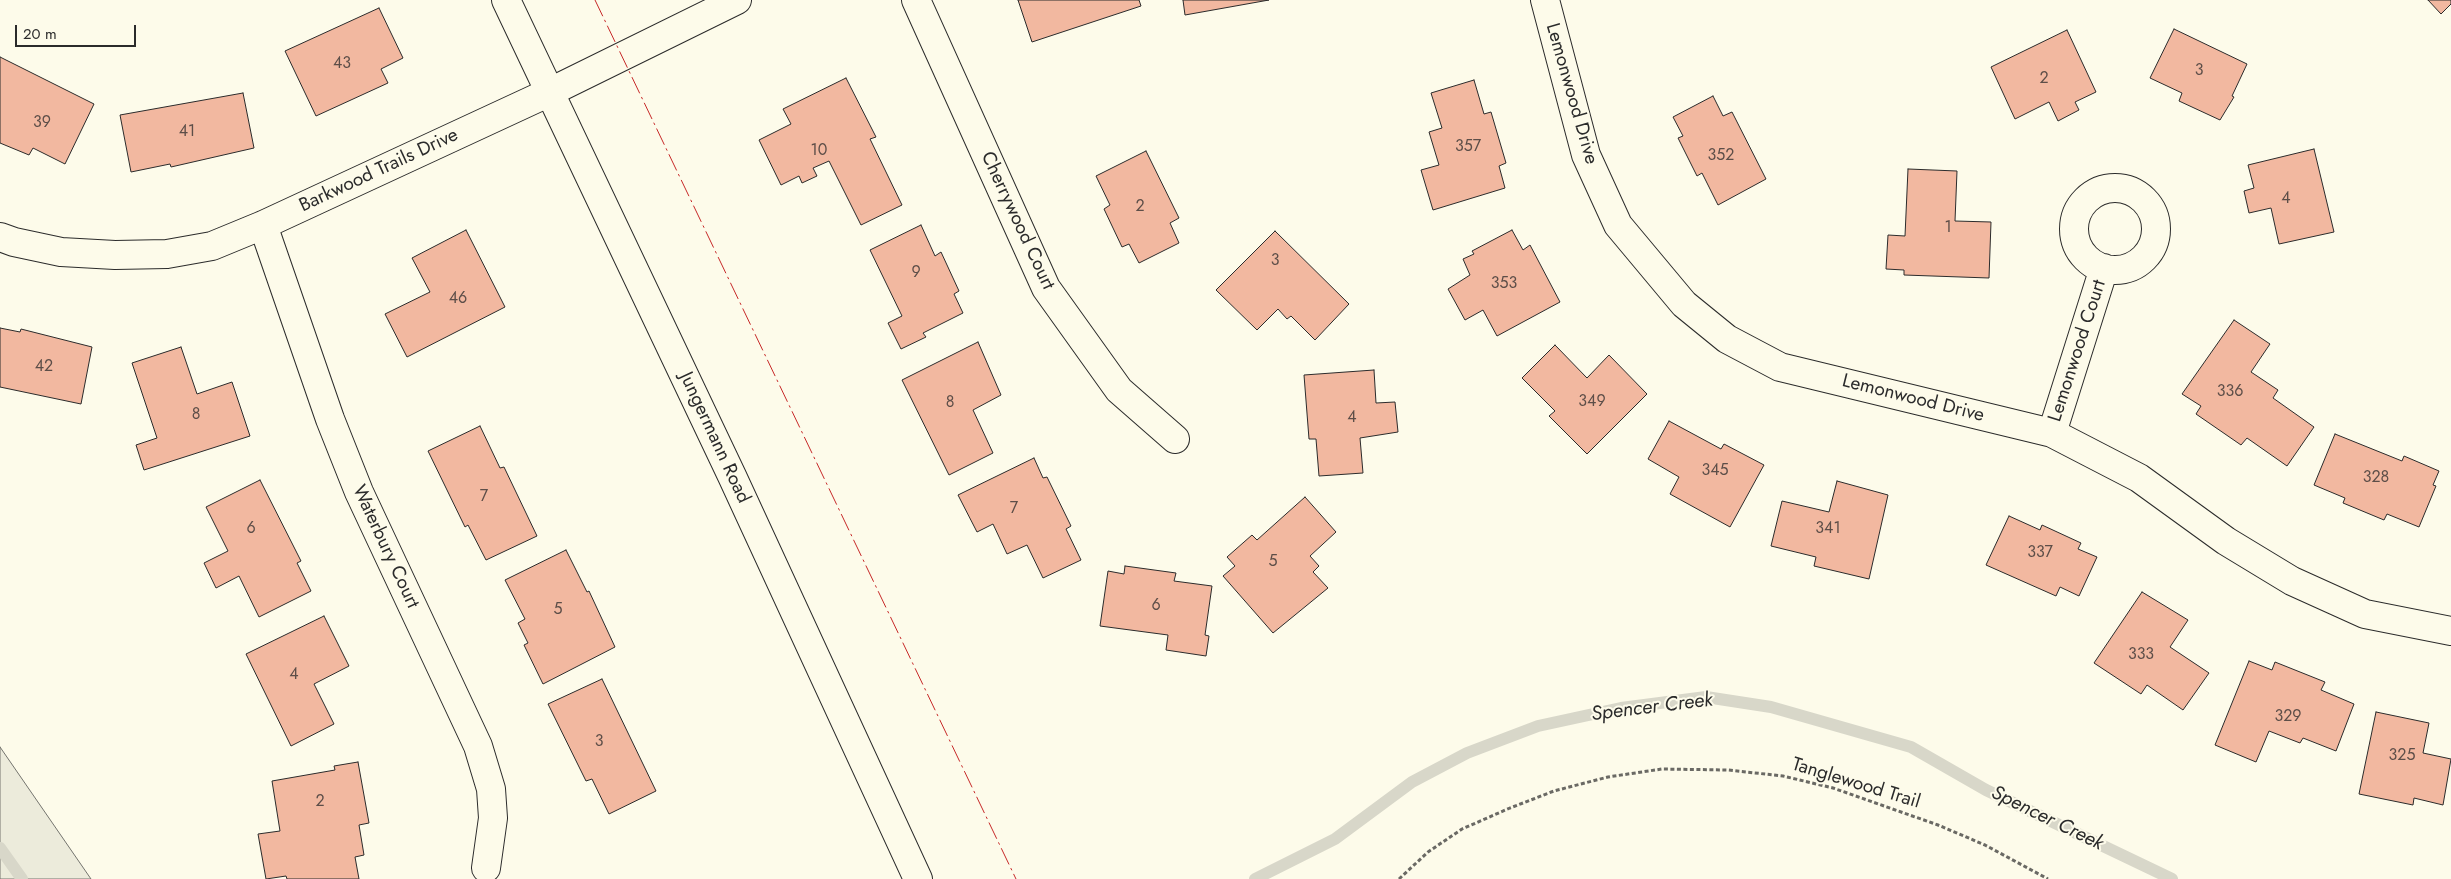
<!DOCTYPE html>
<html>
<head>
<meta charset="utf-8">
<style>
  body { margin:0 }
  #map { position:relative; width:2451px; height:879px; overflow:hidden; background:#fdfbea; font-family:Jost,sans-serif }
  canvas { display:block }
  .scale { position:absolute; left:15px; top:25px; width:121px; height:22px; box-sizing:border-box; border:2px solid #2b2b2b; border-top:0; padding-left:6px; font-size:15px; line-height:18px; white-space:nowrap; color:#2b2b2b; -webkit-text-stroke:4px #fdfbea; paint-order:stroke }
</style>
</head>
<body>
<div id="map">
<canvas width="2451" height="879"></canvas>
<div class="scale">20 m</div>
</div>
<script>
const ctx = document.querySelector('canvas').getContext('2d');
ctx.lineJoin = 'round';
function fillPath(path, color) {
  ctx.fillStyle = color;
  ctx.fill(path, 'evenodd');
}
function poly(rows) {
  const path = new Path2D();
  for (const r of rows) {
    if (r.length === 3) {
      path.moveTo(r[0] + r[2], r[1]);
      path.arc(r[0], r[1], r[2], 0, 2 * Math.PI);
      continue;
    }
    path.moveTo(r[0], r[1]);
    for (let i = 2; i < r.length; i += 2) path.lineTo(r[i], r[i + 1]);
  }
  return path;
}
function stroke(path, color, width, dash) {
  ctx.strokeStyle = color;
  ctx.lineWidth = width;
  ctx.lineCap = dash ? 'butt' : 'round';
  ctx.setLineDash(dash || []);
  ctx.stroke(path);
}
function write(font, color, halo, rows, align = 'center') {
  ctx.font = font + ' Jost,sans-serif';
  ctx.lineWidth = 4;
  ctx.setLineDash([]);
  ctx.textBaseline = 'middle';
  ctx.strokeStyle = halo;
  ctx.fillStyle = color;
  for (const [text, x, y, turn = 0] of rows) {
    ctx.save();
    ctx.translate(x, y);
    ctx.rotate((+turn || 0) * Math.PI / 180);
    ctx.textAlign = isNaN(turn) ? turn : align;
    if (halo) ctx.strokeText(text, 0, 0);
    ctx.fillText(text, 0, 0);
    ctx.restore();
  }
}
const green = poly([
  [0,747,91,879,0,879,0,747]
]);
fillPath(green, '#ecebdb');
stroke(green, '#74746e', 1);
stroke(poly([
  [0,848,22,879],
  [1255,879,1335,839,1412,782,1467,753,1538,726,1621,708,1706,697,1771,707,1911,747,1986,790,2172,879]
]), '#d8d7c9', 12);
const building = poly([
  [1018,0,1139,0,1141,6,1032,42,1018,0],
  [1183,0,1269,0,1185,15,1183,0],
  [2428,0,2451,0,2451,4,2441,14,2428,0],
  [379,8,403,58,381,69,388,83,316,116,285,51,379,8],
  [2174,29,2247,64,2232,96,2234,97,2220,120,2179,101,2182,93,2150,78,2174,29],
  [2067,30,2096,92,2075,102,2079,110,2058,121,2049,102,2015,119,1991,67,2067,30],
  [0,57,94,104,65,164,33,148,29,155,0,143,0,57],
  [846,78,876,137,870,139,902,205,861,225,829,161,813,168,817,176,802,183,799,176,781,185,759,140,791,124,783,109,846,78],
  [1474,80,1484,114,1491,112,1506,163,1499,166,1505,188,1433,210,1421,170,1439,165,1429,132,1442,128,1431,93,1474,80],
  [243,93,254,148,171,167,170,164,131,172,120,115,243,93],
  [1713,96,1723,116,1732,112,1766,179,1718,205,1702,173,1697,176,1678,138,1683,136,1673,117,1713,96],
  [2314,149,2334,232,2279,244,2271,208,2249,213,2244,191,2254,188,2248,165,2314,149],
  [1146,151,1179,218,1170,223,1179,243,1139,263,1129,244,1122,247,1104,209,1110,205,1096,176,1146,151],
  [1908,169,1957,171,1955,221,1991,222,1989,278,1904,275,1904,270,1886,269,1888,235,1905,236,1908,169],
  [921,225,935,256,941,252,959,291,954,294,963,313,923,333,926,337,901,349,888,323,902,316,870,250,921,225],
  [466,230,505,307,407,357,385,314,430,292,412,258,466,230],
  [1512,230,1523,250,1530,245,1560,302,1497,336,1483,310,1465,320,1448,289,1470,275,1463,259,1474,254,1472,251,1512,230],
  [1275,231,1349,304,1315,340,1291,316,1287,319,1278,309,1257,330,1216,290,1275,231],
  [2234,320,2270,344,2251,372,2278,390,2273,398,2314,427,2287,466,2247,438,2241,445,2196,414,2201,406,2182,394,2234,320],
  [0,328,20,332,21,329,92,347,81,404,0,387,0,328],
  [978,342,1001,395,973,410,993,453,949,475,902,380,978,342],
  [1555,345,1587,378,1609,355,1647,394,1587,454,1549,416,1555,411,1522,378,1555,345],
  [181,347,197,394,232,382,250,436,144,470,136,445,157,438,132,363,181,347],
  [1374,370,1376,403,1395,402,1398,432,1360,438,1363,473,1319,476,1316,439,1309,439,1304,375,1374,370],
  [1669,421,1721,449,1724,444,1764,465,1730,527,1670,494,1679,477,1648,459,1669,421],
  [480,426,500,468,504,467,537,536,486,560,468,525,465,527,428,451,480,426],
  [2335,434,2402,461,2404,456,2439,471,2433,485,2436,486,2419,527,2387,514,2384,520,2343,503,2345,498,2314,485,2335,434],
  [1034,458,1043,478,1047,477,1071,526,1066,529,1081,560,1043,578,1027,545,1007,554,993,524,977,532,958,495,1034,458],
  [260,480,301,561,297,563,311,591,259,617,239,576,216,588,204,563,228,551,206,507,260,480],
  [1837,481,1888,495,1869,579,1814,566,1816,557,1771,546,1782,501,1829,512,1837,481],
  [1305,497,1336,532,1310,556,1319,566,1313,572,1328,588,1273,633,1223,576,1235,566,1227,557,1252,535,1257,540,1305,497],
  [2009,516,2040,530,2042,525,2081,543,2078,549,2097,557,2079,596,2060,587,2056,596,1986,565,2009,516],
  [566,550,587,592,589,591,615,647,543,684,524,645,528,643,518,623,525,619,505,580,566,550],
  [1125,566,1176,573,1174,581,1212,586,1205,635,1209,636,1206,656,1166,650,1168,635,1100,626,1108,571,1124,574,1125,566],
  [2142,592,2188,620,2170,647,2209,673,2183,710,2147,685,2141,694,2094,663,2142,592],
  [324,616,349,666,314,684,334,724,291,746,246,654,324,616],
  [2249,661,2272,670,2275,662,2325,682,2321,690,2354,704,2336,751,2303,738,2300,743,2269,731,2256,762,2215,745,2249,661],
  [602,679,656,791,609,814,592,779,586,781,548,704,602,679],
  [2376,712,2429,723,2423,753,2451,759,2443,805,2414,798,2413,805,2359,794,2376,712],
  [358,762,369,823,359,825,364,855,355,857,359,879,287,879,286,876,266,879,258,834,280,831,272,781,335,770,334,766,358,762]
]);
fillPath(building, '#f2b8a0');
stroke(building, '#2b2b2b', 1);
const street = poly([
  [916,0,1046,288,1119,390,1175,439],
  [1545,0,1586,155,1618,225,1684,304,1727,339,1780,367,2052,433,2139,478,2226,541,2292,581,2365,614,2451,631],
  [2115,229,41],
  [263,225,330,419,359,492,478,746,491,789,493,818,486,868],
  [0,237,14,242,61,252,115,255,167,254,212,246,263,225,550,92,737,0],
  [2052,433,2104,268]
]);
const primary = poly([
  [506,0,732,476,918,879]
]);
stroke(street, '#2b2b2b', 30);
stroke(primary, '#2b2b2b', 30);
stroke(poly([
  [1399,879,1428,852,1462,829,1510,808,1554,791,1608,777,1662,769,1728,770,1783,776,1833,788,1938,825,1985,845,2048,879]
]), '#6a6964', 3, [4, 2.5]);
stroke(street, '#fdfbea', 28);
stroke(primary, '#fdfbea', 28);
stroke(poly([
  [595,0,1016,879]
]), '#c62828', 1, [18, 4, 2.5, 4]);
write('16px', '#5d4e48', null, [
  ["43",342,64],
  ["3",2199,71],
  ["2",2044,79],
  ["39",42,123],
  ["41",187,132],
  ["357",1468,147],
  ["10",819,151],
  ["352",1721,156],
  ["4",2286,199],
  ["2",1140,207],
  ["1",1948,228],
  ["3",1275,261],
  ["9",916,273],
  ["353",1504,284],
  ["46",458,299],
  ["42",44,367],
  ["336",2230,392],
  ["349",1592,402],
  ["8",950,403],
  ["8",196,415],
  ["4",1352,418],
  ["345",1715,471],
  ["328",2376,478],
  ["7",484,497],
  ["7",1014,509],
  ["6",251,529],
  ["341",1828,529],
  ["337",2040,553],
  ["5",1273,562],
  ["6",1156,606],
  ["5",558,610],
  ["333",2141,655],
  ["4",294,675],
  ["329",2288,717],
  ["3",599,742],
  ["325",2402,756],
  ["2",320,802]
]);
write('19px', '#2b2b2b', '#fdfbea', [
  ["Lemonwood Drive",1571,94,74],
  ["Barkwood Trails Drive",379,171,-25],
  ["Cherrywood Court",1017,221,65],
  ["Lemonwood Court",2078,351,-72],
  ["Lemonwood Drive",1913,399,14],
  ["Jungermann Road",714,438,65],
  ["Waterbury Court",385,547,65],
  ["Tanglewood Trail",1856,784,17]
]);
write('italic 20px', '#2b2b2b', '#fdfbea', [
  ["Spencer Creek",1652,708,-7],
  ["Spencer Creek",2047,819,26]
]);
</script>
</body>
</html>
